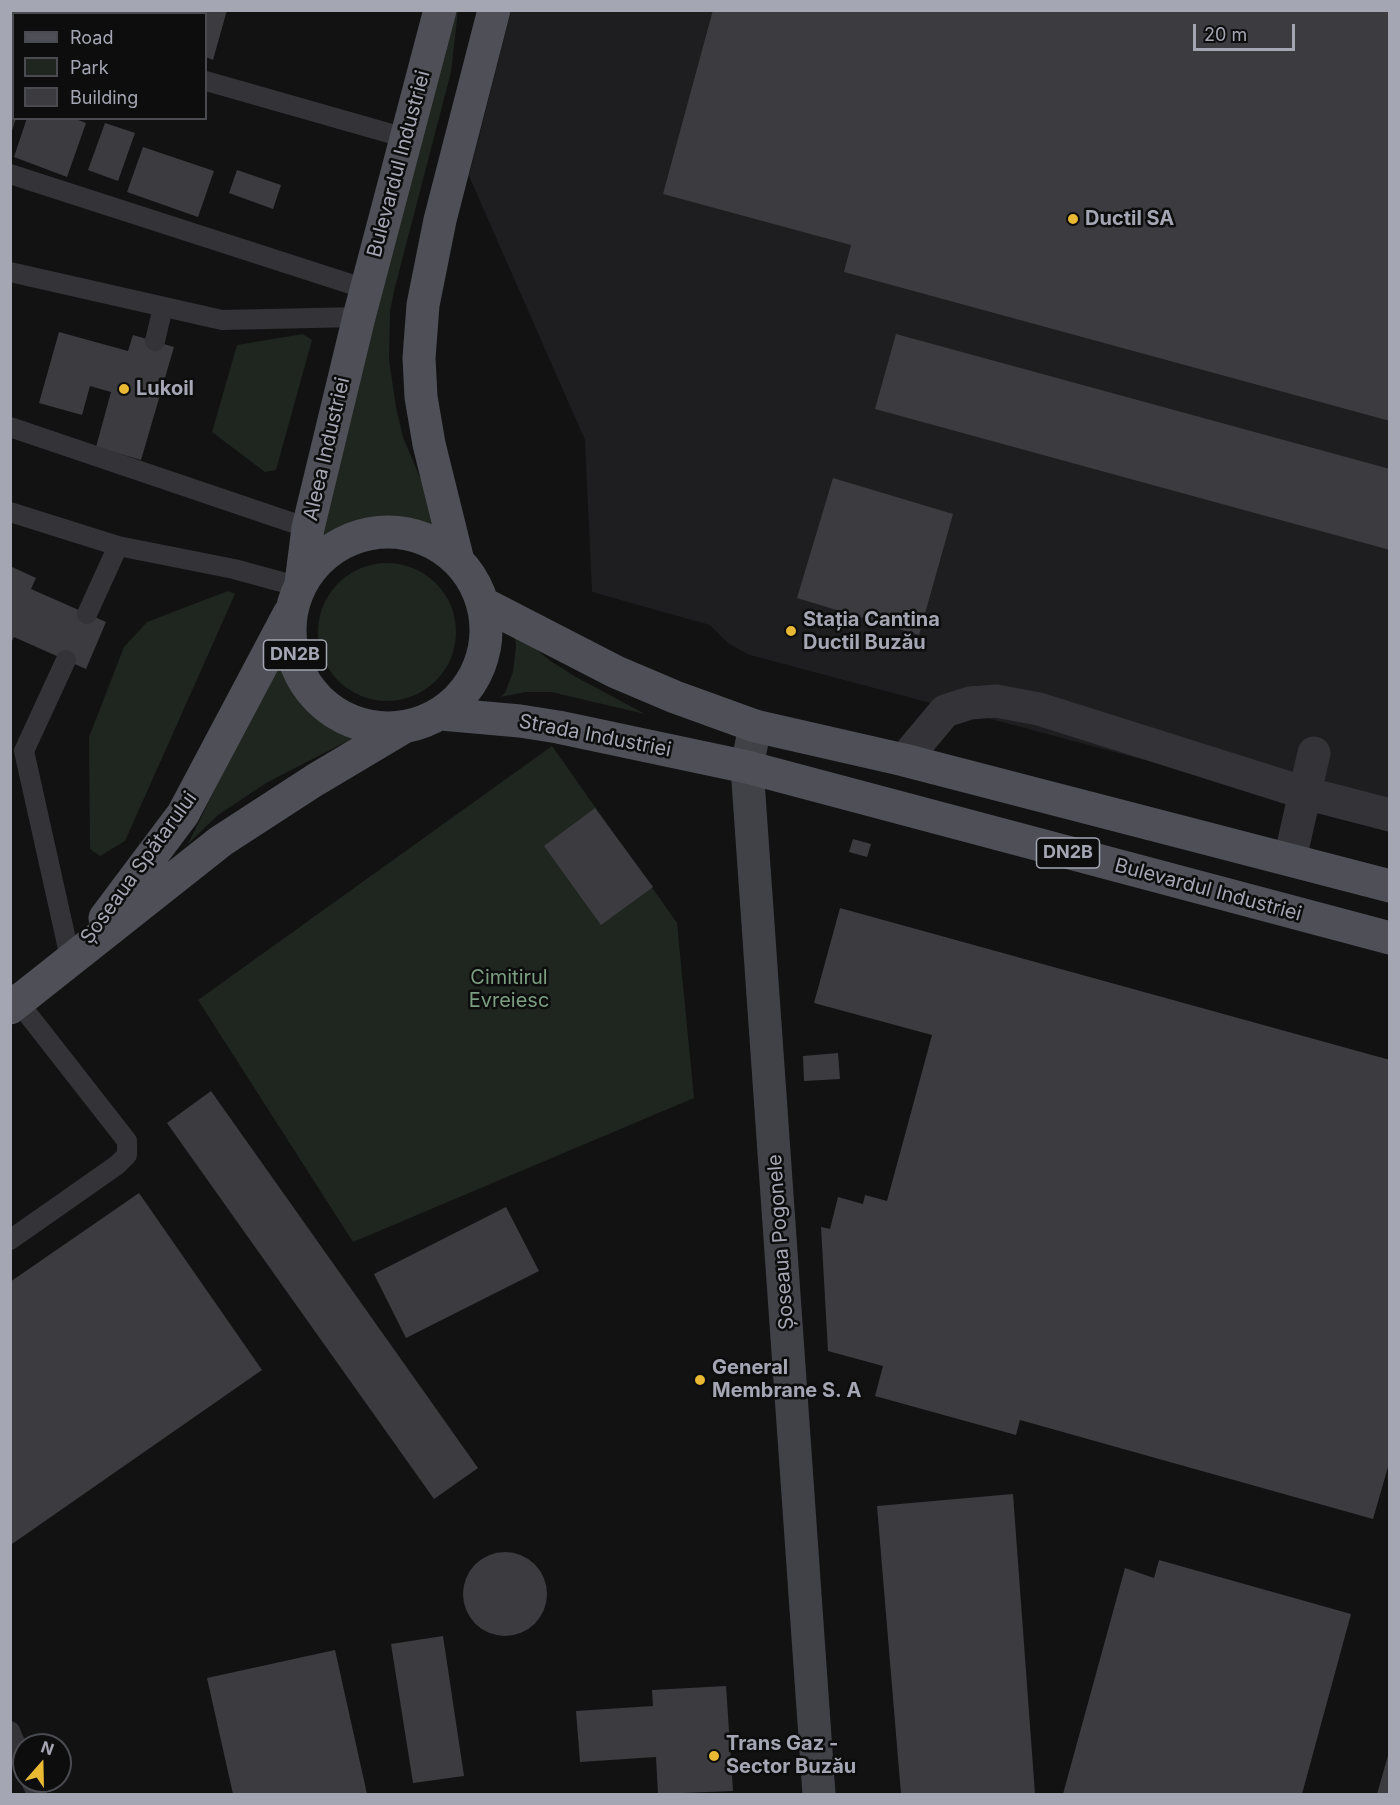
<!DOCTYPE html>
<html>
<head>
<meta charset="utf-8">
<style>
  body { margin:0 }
  #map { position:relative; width:1400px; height:1805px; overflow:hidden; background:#121213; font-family:Inter,sans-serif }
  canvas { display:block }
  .frame { position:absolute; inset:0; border:12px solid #a4a7b3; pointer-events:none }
  .legend { position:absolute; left:12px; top:12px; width:195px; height:108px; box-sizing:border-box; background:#0d0d0e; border:2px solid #494b50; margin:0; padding:8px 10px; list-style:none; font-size:18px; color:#a4a7b3 }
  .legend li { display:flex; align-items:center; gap:12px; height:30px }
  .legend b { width:30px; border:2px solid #494b50 }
  .north { position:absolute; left:12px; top:1733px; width:60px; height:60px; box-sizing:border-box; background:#0d0d0e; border:2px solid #494b50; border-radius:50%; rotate:20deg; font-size:16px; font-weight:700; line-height:24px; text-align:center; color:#a4a7b3 }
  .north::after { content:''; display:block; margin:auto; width:21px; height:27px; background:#e9b934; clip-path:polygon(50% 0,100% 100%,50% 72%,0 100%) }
  .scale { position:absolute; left:1193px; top:24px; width:102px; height:27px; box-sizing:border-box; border:3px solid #a4a7b3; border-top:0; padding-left:8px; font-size:18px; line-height:21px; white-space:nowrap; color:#a4a7b3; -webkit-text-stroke:4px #0d0d0e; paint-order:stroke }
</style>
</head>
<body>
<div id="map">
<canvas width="1400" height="1805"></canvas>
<div class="frame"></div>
<ul class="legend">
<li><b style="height:8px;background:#4f5057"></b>Road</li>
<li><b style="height:16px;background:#1e261f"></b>Park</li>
<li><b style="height:16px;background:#3c3c40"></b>Building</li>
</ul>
<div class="north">N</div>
<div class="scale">20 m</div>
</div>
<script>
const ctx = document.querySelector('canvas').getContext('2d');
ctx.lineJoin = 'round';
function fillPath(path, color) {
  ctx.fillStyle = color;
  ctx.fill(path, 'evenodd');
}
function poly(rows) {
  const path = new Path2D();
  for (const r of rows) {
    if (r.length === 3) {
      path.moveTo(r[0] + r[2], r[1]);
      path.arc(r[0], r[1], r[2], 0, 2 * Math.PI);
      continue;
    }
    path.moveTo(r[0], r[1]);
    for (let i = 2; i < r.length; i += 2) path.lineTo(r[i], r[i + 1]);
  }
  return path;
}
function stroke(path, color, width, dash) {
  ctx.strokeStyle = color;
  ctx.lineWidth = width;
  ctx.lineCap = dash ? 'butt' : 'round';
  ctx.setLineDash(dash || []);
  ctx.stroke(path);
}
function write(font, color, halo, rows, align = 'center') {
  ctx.font = font + ' Inter,sans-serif';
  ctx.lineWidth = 5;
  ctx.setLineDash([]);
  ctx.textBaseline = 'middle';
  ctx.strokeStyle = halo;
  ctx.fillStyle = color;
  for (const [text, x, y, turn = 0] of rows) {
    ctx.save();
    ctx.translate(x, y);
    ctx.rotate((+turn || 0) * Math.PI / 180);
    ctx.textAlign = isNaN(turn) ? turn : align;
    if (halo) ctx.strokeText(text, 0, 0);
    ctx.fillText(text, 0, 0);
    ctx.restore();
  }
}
fillPath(poly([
  [511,11,1389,11,1389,825,750,655,729,644,710,625,592,592,585,440,469,176]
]), '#1e1e20');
fillPath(poly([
  [454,11,458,11,451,72,395,287,390,311,389,360,396,407,403,437,444,535,396,526,356,527,339,532,325,540,317,547],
  [303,334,312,340,276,470,265,472,212,432,237,345],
  [387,632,69],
  [228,591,235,594,125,841,100,856,90,849,89,737,124,647,147,622],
  [514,630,549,660,576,677,645,714,551,692,526,692,500,697,505,693,513,672,516,646],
  [281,654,290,677,300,693,312,706,332,721,345,728,365,732,266,783,218,815,188,844],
  [552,746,677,923,694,1098,353,1242,198,1000]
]), '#1e261f');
fillPath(poly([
  [46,10,227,10,213,60,206,57,206,14,54,14],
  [713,10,1390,10,1390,421,844,272,851,245,663,194],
  [10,90,14,91,14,118,16,118,11,134],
  [27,118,73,118,86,123,67,177,14,157],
  [105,123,135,133,118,181,88,170],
  [143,147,214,171,198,217,127,192],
  [237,170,281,185,273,209,229,193],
  [59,332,128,351,133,335,174,347,141,460,96,447,111,392,90,386,82,415,39,403],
  [896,334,1390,469,1390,550,875,409],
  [833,478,953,514,919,635,797,598],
  [10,566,36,578,31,589,106,622,86,669,14,637,10,645],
  [595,808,653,887,601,925,544,846],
  [853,839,871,844,867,857,849,852],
  [840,908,1390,1060,1390,1460,1373,1519,1020,1420,1016,1435,875,1396,883,1366,828,1351,821,1227,830,1229,838,1197,863,1204,865,1195,887,1201,932,1035,814,1003],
  [838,1053,840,1079,804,1081,803,1056],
  [211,1091,478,1468,434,1499,167,1123],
  [139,1193,262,1370,12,1544,10,1282],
  [506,1207,539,1271,406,1338,374,1274],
  [1013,1494,1035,1794,901,1794,877,1506],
  [505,1594,42],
  [1159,1560,1351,1614,1302,1794,1063,1794,1125,1568,1154,1578],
  [443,1636,464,1776,413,1783,391,1644],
  [335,1650,367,1794,233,1794,207,1678],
  [726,1686,733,1791,658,1794,656,1757,580,1762,576,1711,653,1706,652,1690],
  [1389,1752,1390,1794,1377,1794]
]), '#3c3c40');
stroke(poly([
  [206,81,406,138],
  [10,174,366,289],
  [10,272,222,320,359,317],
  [155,341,163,307],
  [10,427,308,528],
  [10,512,118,546],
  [87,614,118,546,234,569,300,587],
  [66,660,24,751,71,962],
  [10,1240,117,1165,127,1155,127,1141,12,994],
  [10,1731,24,1764],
  [31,1781,37,1794]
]), '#333338', 20);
stroke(poly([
  [904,760,945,711,970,703,996,701,1039,709,1305,793,1390,815],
  [1290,859,1314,753]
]), '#333338', 33);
stroke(poly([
  [755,726,747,767,819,1794]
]), '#414248', 33);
stroke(poly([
  [388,630,98],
  [458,561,429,444,421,397,419,358,423,305,440,220,494,10],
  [301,583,308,528,359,317,440,10],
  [484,604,616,672,675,697,755,726,904,760,1390,886],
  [441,714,520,721,558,727,747,767,1390,938],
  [105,918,183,814,289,614],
  [10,1008,221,841,315,780,404,727]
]), '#4f5057', 33);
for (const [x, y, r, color] of [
  [1073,219,6,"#e9b934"],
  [124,389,6,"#e9b934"],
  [791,631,6,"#e9b934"],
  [700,1380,6,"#e9b934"],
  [714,1756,6,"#e9b934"]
]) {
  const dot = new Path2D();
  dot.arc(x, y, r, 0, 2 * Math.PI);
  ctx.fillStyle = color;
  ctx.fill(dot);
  stroke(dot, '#0d0d0e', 2);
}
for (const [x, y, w] of [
  [295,655,63],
  [1068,853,63]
]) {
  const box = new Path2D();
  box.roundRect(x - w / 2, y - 15, w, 30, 4.5);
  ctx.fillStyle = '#0d0d0e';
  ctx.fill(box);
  stroke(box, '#a4a7b3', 1.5);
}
write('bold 18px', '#a4a7b3', null, [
  ["DN2B",295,655],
  ["DN2B",1068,853]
]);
write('20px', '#a4a7b3', '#0d0d0e', [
  ["Bulevardul Industriei",399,164,-75],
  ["Aleea Industriei",327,449,-77],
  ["Strada Industriei",595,736,11],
  ["Șoseaua Spătarului",139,868,-54],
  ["Bulevardul Industriei",1208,890,15],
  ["Șoseaua Pogonele",781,1242,-94]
]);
write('bold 20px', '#a4a7b3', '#0d0d0e', [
  ["Ductil SA",1085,219],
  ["Lukoil",136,389],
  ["Stația Cantina",803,620],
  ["Ductil Buzău",803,643],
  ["General",712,1368],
  ["Membrane S. A",712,1391],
  ["Trans Gaz -",726,1744],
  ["Sector Buzău",726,1767]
], 'left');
write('20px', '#7b9e80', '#0d0d0e', [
  ["Cimitirul",509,978],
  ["Evreiesc",509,1001]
]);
</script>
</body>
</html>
